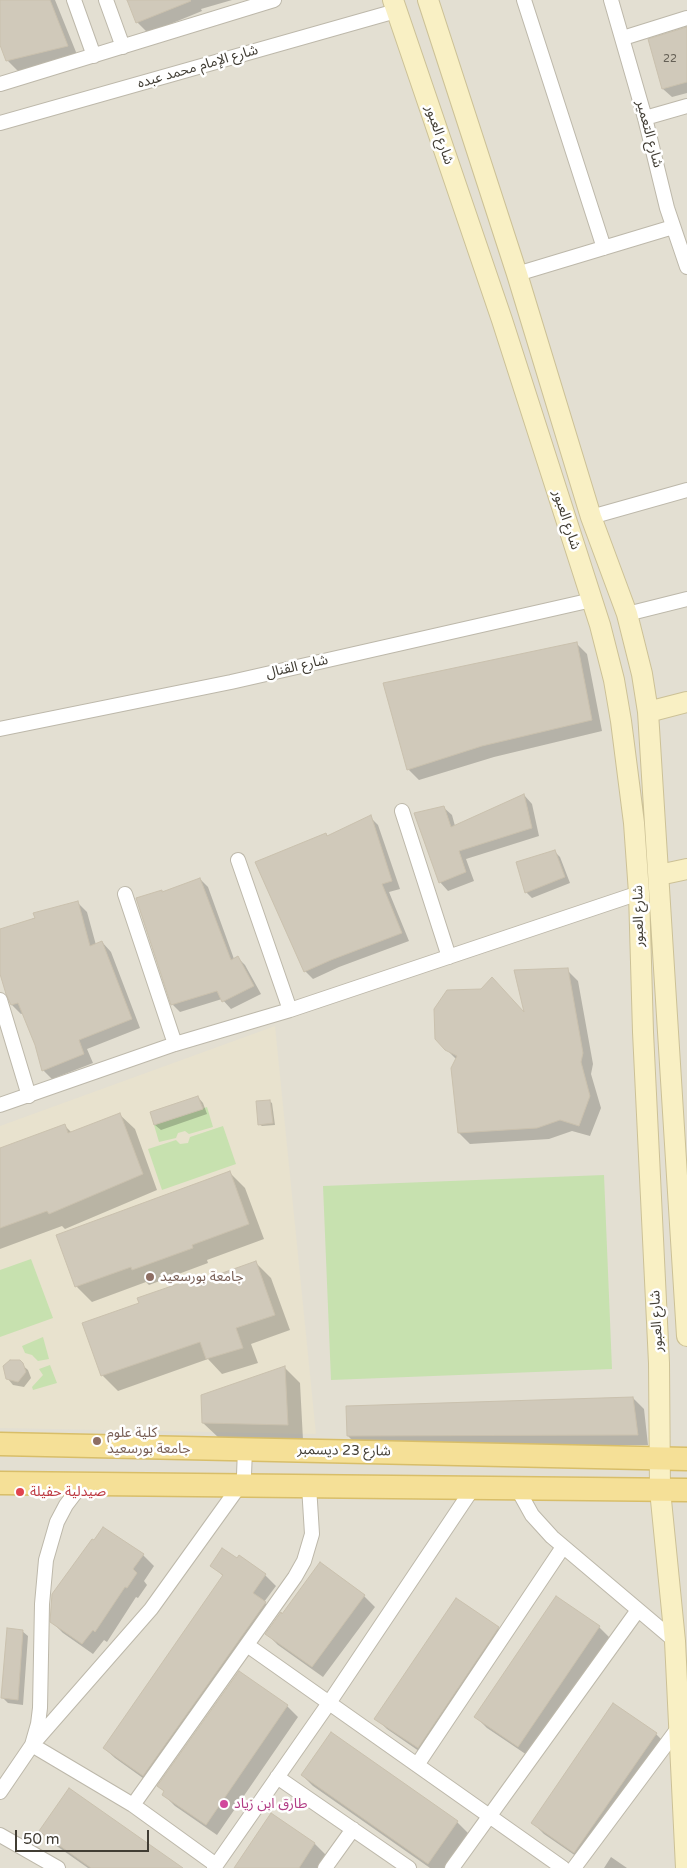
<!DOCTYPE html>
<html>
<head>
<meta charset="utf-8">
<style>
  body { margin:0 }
  #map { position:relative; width:687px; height:1868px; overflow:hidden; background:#f0ede3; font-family:"Varela Round",sans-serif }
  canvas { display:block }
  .scale { position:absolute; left:15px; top:1830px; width:134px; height:22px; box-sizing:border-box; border:2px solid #413d34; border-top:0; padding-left:6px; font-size:15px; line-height:18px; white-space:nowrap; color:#413d34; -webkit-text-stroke:4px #fff; paint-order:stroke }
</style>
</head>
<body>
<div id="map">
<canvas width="687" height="1868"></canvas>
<div class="scale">50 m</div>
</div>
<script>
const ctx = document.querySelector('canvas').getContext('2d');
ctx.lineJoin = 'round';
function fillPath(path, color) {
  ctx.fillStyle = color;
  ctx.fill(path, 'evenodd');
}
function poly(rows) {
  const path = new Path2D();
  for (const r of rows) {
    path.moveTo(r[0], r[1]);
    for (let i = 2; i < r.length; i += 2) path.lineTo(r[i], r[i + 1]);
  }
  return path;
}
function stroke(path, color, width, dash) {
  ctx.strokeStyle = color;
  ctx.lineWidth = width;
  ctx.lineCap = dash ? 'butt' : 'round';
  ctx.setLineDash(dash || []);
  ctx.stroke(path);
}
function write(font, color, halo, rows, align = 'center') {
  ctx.font = font + ' "Varela Round","Noto Sans Arabic",sans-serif';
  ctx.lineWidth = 5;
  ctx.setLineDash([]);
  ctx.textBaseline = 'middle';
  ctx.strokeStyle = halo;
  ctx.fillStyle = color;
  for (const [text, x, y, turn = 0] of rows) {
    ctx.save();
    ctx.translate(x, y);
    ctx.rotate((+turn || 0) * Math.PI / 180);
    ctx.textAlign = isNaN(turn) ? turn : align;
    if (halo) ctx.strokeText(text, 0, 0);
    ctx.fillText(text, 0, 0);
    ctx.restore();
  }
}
fillPath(poly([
  [0,0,687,0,687,1868,0,1868]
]), '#e3dfd2');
fillPath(poly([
  [275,1026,316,1434,0,1428,0,1126]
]), '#e8e2ce');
fillPath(poly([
  [207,1107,213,1127,189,1134,185,1131,178,1133,176,1138,159,1142,154,1125],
  [223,1126,236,1164,162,1190,148,1149,176,1140,180,1144,188,1143,190,1137],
  [604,1175,612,1369,331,1380,323,1186],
  [31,1259,53,1318,0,1337,0,1270],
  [43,1337,49,1359,38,1361,32,1355,25,1353,22,1346],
  [50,1365,57,1383,33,1390,32,1387,43,1375,39,1369]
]), '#c7e1af');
fillPath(poly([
  [0,0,55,0,78,57,19,72,8,61,0,42],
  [129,0,232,0,201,9,202,11,148,33,137,22],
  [687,29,687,93,672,97,663,89,650,40],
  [576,643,587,654,602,731,494,757,419,780,408,769],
  [524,795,532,804,539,836,466,859,474,881,448,891,440,882,443,807,452,815,455,826],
  [370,817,378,825,400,889,389,892,409,941,339,967,313,979,305,971,326,835,328,837],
  [555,852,560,857,570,883,532,898,526,892],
  [200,879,208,887,234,959,237,957,245,965,261,994,231,1009,222,999,180,1012,172,1004,162,893],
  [77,902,87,912,96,945,102,942,111,952,140,1028,87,1049,93,1063,52,1079,43,1070,36,1045,24,1013,21,1014,12,1005,0,971,0,931],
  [567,970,578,981,593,1064,591,1074,601,1108,590,1136,572,1131,549,1139,470,1144,459,1133,457,1060,436,1039,526,1015],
  [198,1097,203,1103,207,1114,161,1130,155,1125,151,1113],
  [269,1101,272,1103,275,1125,262,1126,259,1124],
  [119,1114,135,1129,157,1190,65,1229,62,1226,0,1249,0,1149,64,1125,72,1133],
  [229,1172,245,1188,264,1239,207,1260,208,1263,149,1285,146,1282,92,1302,77,1287,58,1236],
  [256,1263,271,1278,290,1330,251,1344,258,1363,222,1374,208,1359,118,1391,102,1375,140,1303,198,1278,202,1282],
  [19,1362,28,1370,31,1378,24,1387,13,1385,8,1379],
  [284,1367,300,1383,303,1440,219,1438,203,1423],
  [633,1398,644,1409,648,1445,359,1447,348,1436],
  [104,1529,143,1555,154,1566,144,1581,147,1585,138,1598,136,1597,107,1642,104,1640,93,1654,63,1633,52,1622,94,1542],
  [240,1557,265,1575,276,1586,264,1602,276,1614,154,1786,115,1758,104,1748,224,1577,212,1565,238,1559],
  [364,1596,375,1607,323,1677,278,1645,267,1634,283,1615],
  [599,1627,610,1638,530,1757,487,1728,476,1717],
  [498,1628,509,1639,429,1758,387,1729,376,1718],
  [22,1631,28,1636,23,1705,8,1703,3,1698],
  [613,1705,656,1734,667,1745,586,1863,544,1834,533,1823],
  [287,1706,298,1717,217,1835,175,1806,164,1795,165,1792,159,1786],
  [331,1734,457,1822,468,1833,444,1868,430,1868,313,1786,302,1775],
  [272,1815,315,1844,326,1855,317,1868,236,1868],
  [40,1831,180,1868,88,1868,51,1842],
  [611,1857,627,1868,604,1868]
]), '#0003');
const building = poly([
  [0,0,50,0,68,46,6,61,0,45,0,0],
  [127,0,190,0,191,1,136,23,127,0],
  [687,27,687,82,662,89,648,39,687,27],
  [577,642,592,720,482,746,407,770,383,683,577,642],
  [524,794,532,828,459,851,466,872,439,883,414,813,444,806,451,827,524,794],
  [371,815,392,881,382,884,402,933,331,960,304,972,255,862,326,833,327,836,371,815],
  [555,850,565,877,525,893,516,862,555,850],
  [200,878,231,960,238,956,254,986,222,1002,217,991,171,1005,136,898,162,890,162,892,200,878],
  [78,901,90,946,102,941,132,1019,79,1040,84,1054,42,1071,35,1045,18,1003,11,1005,6,994,0,974,0,929,35,918,33,913,78,901],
  [568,968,583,1053,581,1062,590,1096,579,1126,560,1120,537,1128,458,1133,451,1068,457,1056,445,1050,435,1039,434,1009,447,990,481,989,492,977,524,1012,514,970,568,968],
  [198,1096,203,1109,154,1125,150,1112,198,1096],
  [270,1100,273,1123,258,1125,256,1101,270,1100],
  [120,1113,143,1174,49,1214,47,1211,0,1228,0,1148,65,1124,68,1133,120,1113],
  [230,1171,249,1224,192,1245,193,1248,132,1270,131,1267,75,1287,56,1235,230,1171],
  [256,1261,275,1315,236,1328,243,1348,206,1359,200,1342,101,1376,82,1323,139,1303,137,1298,198,1277,200,1281,256,1261],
  [10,1360,20,1360,23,1363,26,1372,18,1382,6,1379,3,1366,10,1360],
  [285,1366,288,1425,202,1423,201,1395,285,1366],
  [633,1397,638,1435,347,1436,346,1406,633,1397],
  [103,1527,144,1554,133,1569,137,1573,127,1588,125,1587,95,1632,93,1630,82,1644,50,1622,52,1594,92,1539,94,1540,103,1527],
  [222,1548,237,1558,239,1555,266,1574,253,1593,266,1602,143,1776,103,1748,223,1575,210,1566,222,1548],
  [320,1562,365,1595,312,1667,265,1634,281,1612,282,1614,320,1562],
  [556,1596,600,1626,518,1747,474,1717,556,1596],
  [456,1598,499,1627,418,1748,374,1719,456,1598],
  [7,1628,23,1630,18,1700,1,1698,7,1628],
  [239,1671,288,1705,206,1825,162,1795,164,1791,157,1786,239,1671],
  [613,1703,657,1733,574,1853,531,1823,613,1703],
  [331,1732,458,1821,428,1864,301,1775,331,1732],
  [69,1788,183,1868,91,1868,39,1831,69,1788],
  [271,1813,315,1843,299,1868,234,1868,271,1813]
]);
fillPath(building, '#d0c9ba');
stroke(building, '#cac1ae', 1);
const street = poly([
  [74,0,94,56],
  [106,0,123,47],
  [524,0,604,248],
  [611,0,645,118,667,208,687,267],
  [623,38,687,18],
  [0,84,274,0],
  [645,118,687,106],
  [0,123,396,11],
  [517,274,673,227],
  [591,517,687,490],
  [627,614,687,599],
  [0,729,231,682,592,600],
  [402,811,449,957],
  [238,860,290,1010],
  [125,894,175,1044],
  [0,1000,29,1096],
  [0,1105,175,1044,290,1010,639,893],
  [517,1488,532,1515,552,1537,675,1641],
  [247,1645,563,1868],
  [417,1765,563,1547],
  [277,1777,409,1868],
  [0,1792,32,1745,38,1724,40,1708,42,1604,46,1560,57,1522,66,1505,82,1484],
  [133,1805,295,1577,304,1561,312,1534,309,1486],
  [0,1835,58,1868],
  [216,1865,133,1805,32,1745,151,1609,243,1481,244,1475,245,1449],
  [214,1868,329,1703,473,1488],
  [325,1868,353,1829],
  [452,1868,638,1610],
  [574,1868,679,1727]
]);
const secondary = poly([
  [393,0,502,320,600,625,614,680,621,721,634,823,639,893,643,1032,659,1363,660,1490,675,1641,686,1868],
  [428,0,517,274,591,517,627,614,642,674,648,712,687,1336],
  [648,712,687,702],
  [659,875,687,869]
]);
const primary = poly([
  [0,1444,687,1459],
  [0,1483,687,1490]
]);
stroke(street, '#bdb8aa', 16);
stroke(secondary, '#ccc196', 22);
stroke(primary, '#d8be69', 25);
stroke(street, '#fff', 14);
stroke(secondary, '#f9f0c4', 20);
stroke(primary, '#f5e097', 22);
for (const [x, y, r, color] of [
  [150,1277,5,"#8d6e63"],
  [97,1441,5,"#8d6e63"],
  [20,1492,5,"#e0444e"],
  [224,1804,5,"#d1479c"]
]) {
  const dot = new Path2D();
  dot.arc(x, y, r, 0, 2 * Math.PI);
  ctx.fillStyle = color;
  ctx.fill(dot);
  stroke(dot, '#fff', 2);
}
write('11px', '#656056', null, [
  ["22",670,59]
]);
write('14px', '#413d34', '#fff', [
  ["شارع الإمام محمد عبده",198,67,-16],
  ["شارع التعمير",649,134,75],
  ["شارع العبور",439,135,71],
  ["شارع العبور",566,520,72],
  ["شارع القنال",297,667,-13],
  ["شارع العبور",639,916,-91],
  ["شارع العبور",657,1321,-93],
  ["شارع 23 ديسمبر",344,1451,1]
]);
write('14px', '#785e54', '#fff', [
  ["جامعة بورسعيد",160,1277],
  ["كلية علوم",107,1433],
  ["جامعة بورسعيد",107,1449]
], 'left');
write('14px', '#be3a42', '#fff', [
  ["صيدلية حفيلة",30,1492]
], 'left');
write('14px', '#b23c85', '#fff', [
  ["طارق ابن زياد",234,1804]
], 'left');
</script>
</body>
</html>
